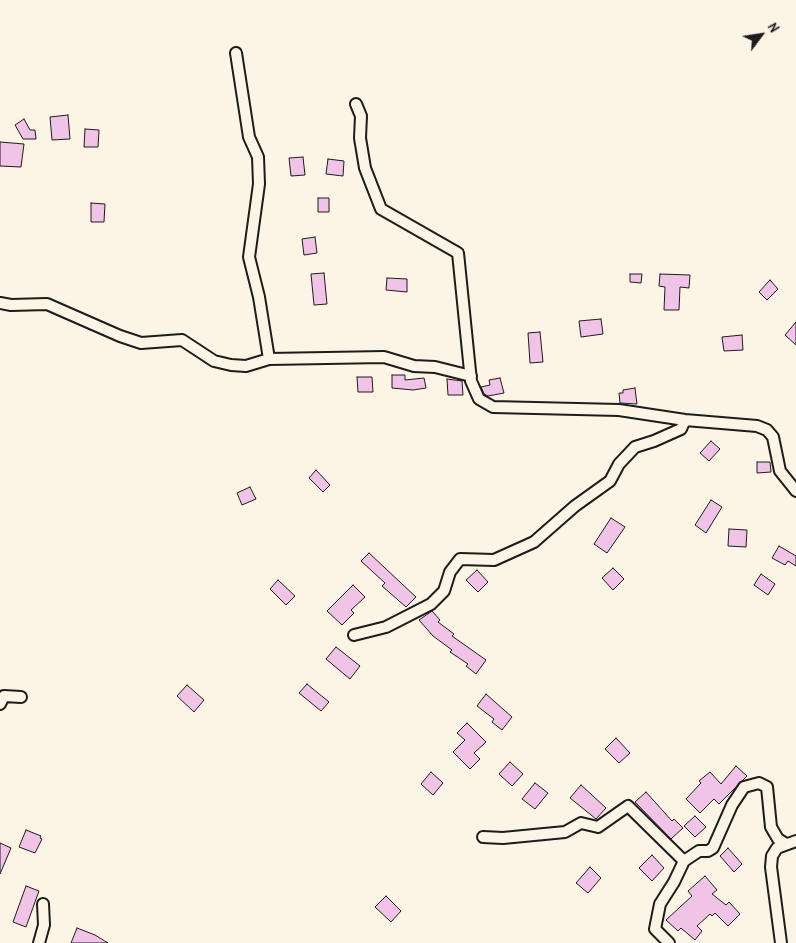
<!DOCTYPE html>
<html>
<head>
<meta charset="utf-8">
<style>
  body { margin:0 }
  #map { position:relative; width:796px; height:943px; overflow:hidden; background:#fcf5e5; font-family:"Patrick Hand",sans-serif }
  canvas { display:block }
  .north { position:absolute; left:736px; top:10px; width:50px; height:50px; -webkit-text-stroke:4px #fcf5e5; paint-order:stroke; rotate:59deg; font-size:14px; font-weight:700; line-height:20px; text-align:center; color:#1c1c1c }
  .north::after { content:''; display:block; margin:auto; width:18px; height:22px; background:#1c1c1c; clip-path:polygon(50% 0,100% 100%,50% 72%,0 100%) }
</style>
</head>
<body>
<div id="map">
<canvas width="796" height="943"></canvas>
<div class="north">N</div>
</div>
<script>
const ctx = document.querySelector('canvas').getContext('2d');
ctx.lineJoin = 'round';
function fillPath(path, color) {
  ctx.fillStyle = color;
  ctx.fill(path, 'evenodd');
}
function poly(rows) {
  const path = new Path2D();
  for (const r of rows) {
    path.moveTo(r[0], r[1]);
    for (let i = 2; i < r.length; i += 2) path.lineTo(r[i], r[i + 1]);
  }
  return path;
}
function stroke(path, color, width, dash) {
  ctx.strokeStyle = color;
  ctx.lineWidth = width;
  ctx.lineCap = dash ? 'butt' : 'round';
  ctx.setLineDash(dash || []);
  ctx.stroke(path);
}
const building = poly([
  [68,115,70,139,52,140,50,117,68,115],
  [24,119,30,130,35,130,36,139,23,139,15,125,24,119],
  [85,129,99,130,98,147,84,147,85,129],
  [0,142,24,144,21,167,0,166,0,142],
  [303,157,305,175,291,176,289,158,303,157],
  [328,159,344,161,343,176,326,174,328,159],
  [318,198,329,198,329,212,318,212,318,198],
  [91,203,105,204,104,222,91,222,91,203],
  [315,237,317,253,304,255,302,239,315,237],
  [324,273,327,304,314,305,311,274,324,273],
  [630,274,642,274,641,283,630,282,630,274],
  [660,274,690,275,689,288,680,287,679,310,664,310,665,287,659,286,660,274],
  [387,278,407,279,407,292,386,290,387,278],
  [770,280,778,289,767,300,759,292,770,280],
  [601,319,603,334,581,337,579,321,601,319],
  [796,322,796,345,785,335,796,322],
  [540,332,543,362,530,363,528,333,540,332],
  [742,335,743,350,724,351,722,337,742,335],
  [392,375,405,375,405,380,424,378,426,388,413,390,392,388,392,375],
  [357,377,372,377,373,392,358,392,357,377],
  [500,378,504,393,488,396,484,394,481,387,490,385,489,380,500,378],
  [447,379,462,381,463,395,448,395,447,379],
  [635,388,637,404,620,403,619,393,623,393,623,390,635,388],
  [711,441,720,449,709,461,700,453,711,441],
  [757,462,770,462,771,472,757,473,757,462],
  [316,470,330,485,323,492,309,478,316,470],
  [250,487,256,499,242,505,237,493,250,487],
  [711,500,722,507,706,533,695,525,711,500],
  [611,518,625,527,607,553,594,544,611,518],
  [729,529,747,530,746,547,728,546,729,529],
  [779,546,796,556,796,566,788,561,785,565,772,558,779,546],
  [369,553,416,597,406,607,382,586,385,583,361,561,369,553],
  [613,568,624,579,613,590,602,578,613,568],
  [477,570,488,582,478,592,466,580,477,570],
  [761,574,775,584,768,595,754,585,761,574],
  [278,580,295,596,286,605,270,589,278,580],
  [353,585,365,597,351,610,354,613,342,625,327,611,353,585],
  [432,611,440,620,438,622,454,634,452,636,486,660,476,674,466,666,468,664,450,652,452,650,433,636,419,620,432,611],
  [336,647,360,666,350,679,326,659,336,647],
  [307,684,329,702,321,711,299,693,307,684],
  [187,685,204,700,194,712,177,696,187,685],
  [486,694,512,717,502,730,492,722,494,719,477,706,486,694],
  [467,723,486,742,474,753,480,759,470,769,453,752,465,740,457,733,467,723],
  [616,738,630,753,619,763,605,749,616,738],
  [510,762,523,774,512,786,499,774,510,762],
  [736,766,747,776,719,804,714,799,700,813,686,799,701,783,699,781,710,772,721,784,736,766],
  [431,772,443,783,433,795,421,784,431,772],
  [535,783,548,793,535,809,522,799,535,783],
  [581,785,606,808,596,819,570,798,581,785],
  [646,792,672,821,674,819,683,828,671,839,635,802,646,792],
  [695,816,706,827,695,837,684,826,695,816],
  [26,830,41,836,40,838,42,839,35,853,19,847,26,830],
  [0,843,11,848,0,874,0,843],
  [728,848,742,864,734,872,720,856,728,848],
  [652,855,664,868,652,881,639,868,652,855],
  [590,867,601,878,588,893,576,883,590,867],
  [705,876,717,890,712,894,726,905,729,902,740,914,728,926,715,913,712,916,710,914,697,926,702,931,695,940,681,928,678,931,666,920,692,896,688,891,705,876],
  [26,886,39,891,26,927,13,922,26,886],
  [386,896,401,911,391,922,375,907,386,896],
  [77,928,95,935,108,943,71,943,77,928]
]);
fillPath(building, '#f1c3e6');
stroke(building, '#1c1c1c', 1);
const street = poly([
  [236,53,249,137,258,157,259,184,249,257,259,297,269,359,384,357,414,366,435,367,471,376],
  [356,104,361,116,360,138,365,168,381,209,458,253,471,381,479,399,493,407,619,410,685,420,757,426,767,430,773,437,780,471,796,491],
  [0,303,11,305,47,304,120,336,141,343,182,340,214,361,231,365,246,366,269,359],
  [354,635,386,627,431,604,444,591,450,572,460,559,494,560,534,542,575,506,610,481,619,464,635,447,654,441,681,429,685,420],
  [0,704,4,696,21,697],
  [483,837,503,838,565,832,581,823,598,827,628,806,684,861],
  [39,943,44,925,43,904],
  [669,943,655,929,660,904,674,882,684,861,699,851,708,851,713,848,732,805,744,787,759,783,767,787,771,827,778,839,786,844],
  [781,943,771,867,772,856,777,848,796,841]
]);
stroke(street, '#1c1c1c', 14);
stroke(street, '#fcf5e5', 10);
</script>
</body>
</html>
